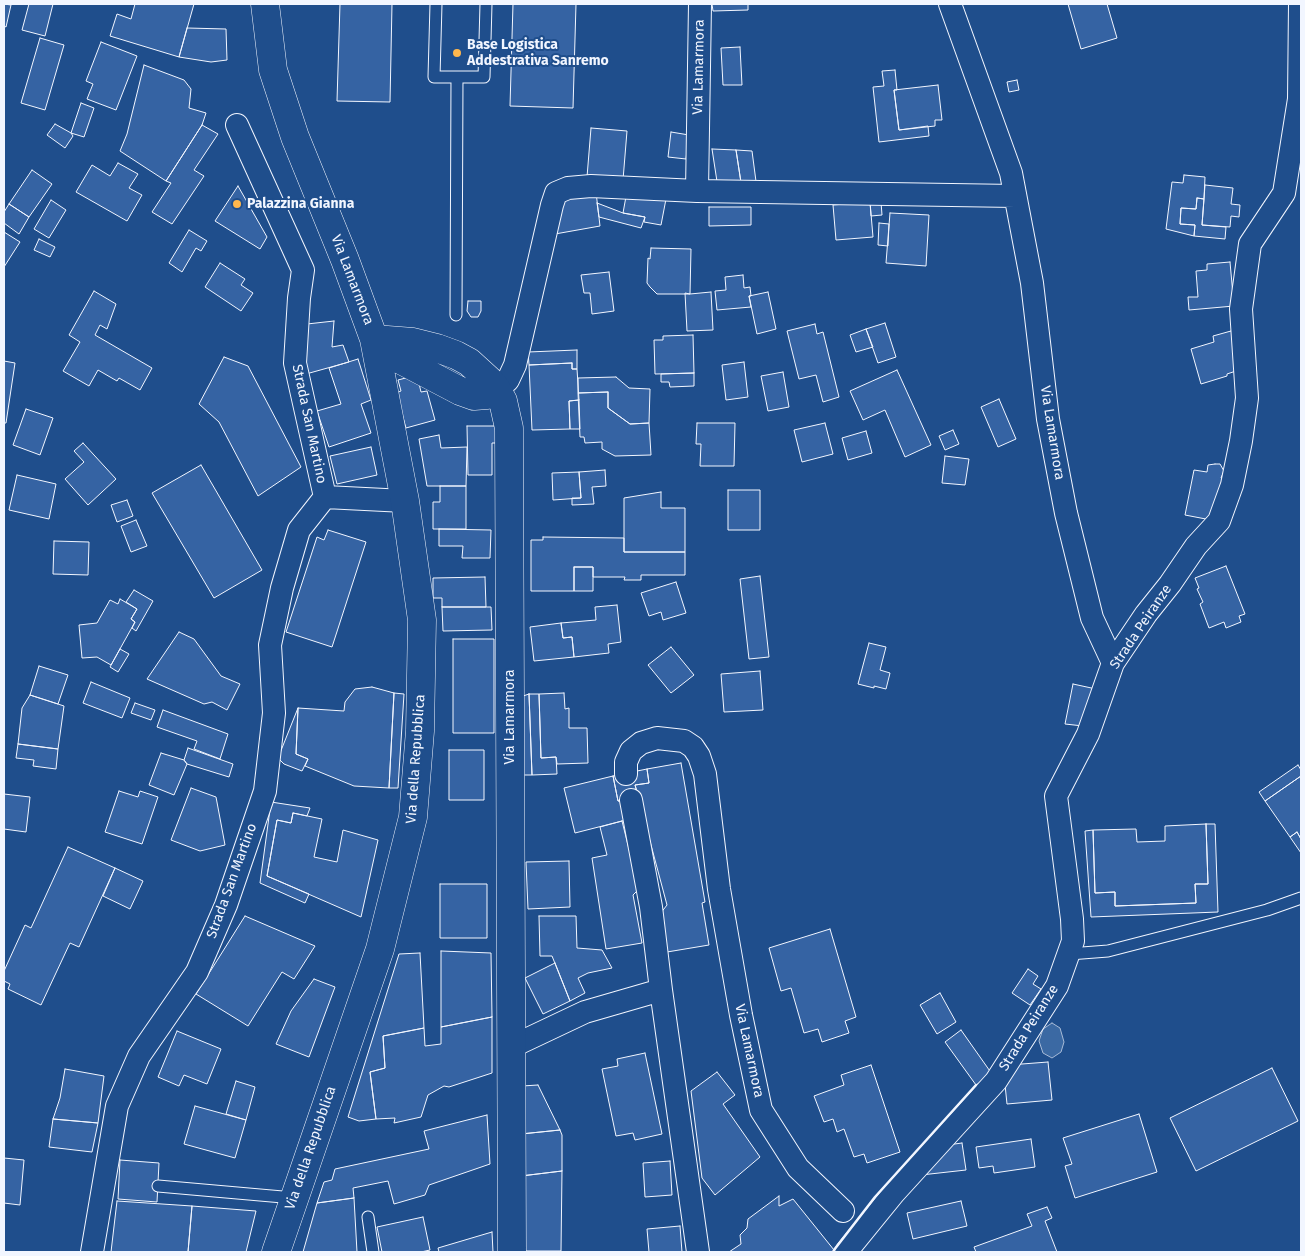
<!DOCTYPE html>
<html>
<head>
<meta charset="utf-8">
<style>
  body { margin:0 }
  #map { position:relative; width:1305px; height:1256px; overflow:hidden; background:#1f4e8c; font-family:"Fira Sans",sans-serif }
  canvas { display:block }
  .frame { position:absolute; inset:0; border:5px solid #f2f6ff; pointer-events:none }
</style>
</head>
<body>
<div id="map">
<canvas width="1305" height="1256"></canvas>
<div class="frame"></div>
</div>
<script>
const ctx = document.querySelector('canvas').getContext('2d');
ctx.lineJoin = 'round';
function fillPath(path, color) {
  ctx.fillStyle = color;
  ctx.fill(path, 'evenodd');
}
function poly(rows) {
  const path = new Path2D();
  for (const r of rows) {
    path.moveTo(r[0], r[1]);
    for (let i = 2; i < r.length; i += 2) path.lineTo(r[i], r[i + 1]);
  }
  return path;
}
function stroke(path, color, width, dash) {
  ctx.strokeStyle = color;
  ctx.lineWidth = width;
  ctx.lineCap = dash ? 'butt' : 'round';
  ctx.setLineDash(dash || []);
  ctx.stroke(path);
}
function write(font, color, halo, rows, align = 'center') {
  ctx.font = font + ' "Fira Sans",sans-serif';
  ctx.lineWidth = 4;
  ctx.setLineDash([]);
  ctx.textBaseline = 'middle';
  ctx.strokeStyle = halo;
  ctx.fillStyle = color;
  for (const [text, x, y, turn = 0] of rows) {
    ctx.save();
    ctx.translate(x, y);
    ctx.rotate((+turn || 0) * Math.PI / 180);
    ctx.textAlign = isNaN(turn) ? turn : align;
    if (halo) ctx.strokeText(text, 0, 0);
    ctx.fillText(text, 0, 0);
    ctx.restore();
  }
}
const water = poly([
  [1052,1023,1060,1028,1064,1042,1061,1052,1052,1058,1043,1053,1039,1041,1043,1029,1052,1023]
]);
fillPath(water, '#3b69a3');
stroke(water, '#a8bbd7', 1);
const building = poly([
  [4,4,11,5,6,27,4,26,4,4],
  [29,4,53,4,45,36,22,30,29,4],
  [135,4,194,4,179,57,110,36,117,14,131,19,135,4],
  [340,4,392,4,390,102,337,101,340,4],
  [513,4,576,4,573,108,510,106,513,4],
  [712,4,748,4,748,10,713,11,712,4],
  [1068,4,1107,4,1117,38,1081,49,1068,4],
  [187,28,226,29,227,60,211,62,179,57,187,28],
  [40,38,64,45,45,110,21,103,40,38],
  [101,42,137,56,116,110,87,99,93,84,86,81,101,42],
  [740,47,742,85,723,85,721,48,740,47],
  [144,65,184,80,191,89,189,108,206,113,202,125,166,181,120,151,127,134,144,65],
  [895,70,897,90,894,90,899,130,928,126,929,136,879,142,873,87,884,86,882,71,895,70],
  [1017,80,1019,90,1009,92,1007,82,1017,80],
  [938,85,942,120,935,120,935,126,899,130,894,90,938,85],
  [81,103,94,108,84,137,71,133,81,103],
  [55,124,71,133,73,136,65,148,47,135,55,124],
  [202,125,218,134,194,170,204,176,172,224,152,212,171,183,166,181,202,125],
  [591,128,627,131,623,180,587,177,591,128],
  [671,132,689,135,686,159,668,157,671,132],
  [712,149,736,150,742,189,718,188,712,149],
  [736,150,752,151,757,189,742,189,736,150],
  [118,163,138,174,129,188,142,195,127,221,76,192,92,165,110,176,118,163],
  [32,170,52,184,29,217,9,204,32,170],
  [1184,175,1205,177,1204,199,1197,198,1196,209,1181,208,1180,224,1195,225,1194,236,1166,229,1172,182,1183,183,1184,175],
  [1205,185,1233,188,1231,204,1240,205,1239,217,1231,216,1230,227,1202,225,1205,185],
  [238,186,267,237,260,249,215,221,238,186],
  [627,191,666,199,661,225,644,222,645,217,623,213,627,191],
  [596,192,600,226,555,234,562,199,596,192],
  [1197,198,1204,199,1202,225,1226,227,1225,239,1194,236,1195,225,1180,224,1181,208,1196,209,1197,198],
  [51,200,66,210,49,238,34,229,51,200],
  [870,202,881,202,882,215,871,216,870,202],
  [870,202,873,237,836,240,833,205,870,202],
  [597,203,623,213,645,217,641,228,599,217,597,203],
  [9,204,29,217,19,234,4,223,4,212,9,204],
  [709,207,751,207,751,225,709,226,709,207],
  [890,213,929,215,926,266,886,263,890,213],
  [879,223,889,224,888,246,878,245,879,223],
  [189,230,207,241,201,251,196,248,182,272,169,263,189,230],
  [4,232,20,242,4,267,4,232],
  [39,239,55,247,50,257,34,250,39,239],
  [651,248,691,249,690,294,657,294,650,287,647,283,648,258,650,259,651,248],
  [1230,262,1234,306,1189,310,1188,297,1198,297,1196,271,1207,270,1207,264,1230,262],
  [220,263,245,279,241,285,253,293,241,311,205,287,220,263],
  [609,272,614,311,592,314,590,293,584,293,581,275,609,272],
  [743,275,744,288,750,287,751,296,749,296,751,307,717,310,715,291,726,290,725,277,743,275],
  [94,291,116,304,107,329,100,325,95,335,152,368,140,390,119,378,117,381,98,370,89,386,63,371,80,342,69,335,94,291],
  [711,292,713,330,687,331,685,293,690,294,711,292],
  [768,292,776,329,757,334,749,296,768,292],
  [468,301,481,301,481,311,478,317,471,317,467,311,468,301],
  [334,321,332,347,343,345,349,362,306,374,307,324,334,321],
  [885,323,896,357,878,363,866,329,885,323],
  [815,324,817,334,823,332,839,397,823,402,816,375,799,379,787,331,815,324],
  [866,329,873,347,856,352,850,335,866,329],
  [1231,331,1242,369,1227,374,1227,376,1201,384,1191,349,1214,342,1213,336,1231,331],
  [693,335,694,373,655,374,654,340,663,340,663,336,693,335],
  [577,350,577,369,572,369,572,363,529,365,528,352,577,350],
  [224,357,248,366,301,467,258,496,219,422,199,404,224,357],
  [358,359,371,400,361,404,371,433,329,447,317,411,341,404,329,368,358,359],
  [4,361,15,363,6,423,4,423,4,361],
  [744,362,748,397,726,400,722,365,744,362],
  [572,363,572,369,577,369,579,400,569,401,570,429,532,430,529,365,572,363],
  [897,370,931,445,905,457,885,410,863,420,850,391,897,370],
  [783,372,789,407,768,411,761,376,783,372],
  [694,373,694,386,670,387,669,382,661,382,661,374,694,373],
  [417,375,421,392,427,391,435,420,406,428,396,393,401,391,398,380,417,375],
  [616,377,629,388,650,389,649,423,630,424,608,408,608,392,578,393,578,378,616,377],
  [608,392,608,408,630,424,649,423,651,455,615,456,602,449,602,442,585,443,584,437,580,437,578,393,608,392],
  [999,399,1016,439,998,447,981,407,999,399],
  [579,400,580,429,570,429,569,401,579,400],
  [26,409,53,418,40,455,13,445,26,409],
  [697,423,735,423,734,466,700,466,701,444,696,444,697,423],
  [825,423,833,454,802,462,794,430,825,423],
  [467,426,498,426,498,443,492,443,492,475,468,475,467,426],
  [953,430,959,444,945,450,939,436,953,430],
  [866,431,872,453,848,460,842,438,866,431],
  [439,435,441,448,467,447,466,486,427,486,419,439,439,435],
  [83,443,116,479,88,505,65,479,84,462,74,451,83,443],
  [371,447,377,475,337,484,330,456,371,447],
  [945,456,969,459,965,485,942,483,945,456],
  [1215,464,1220,464,1224,471,1221,478,1225,479,1211,520,1185,515,1194,470,1207,472,1208,465,1215,464],
  [201,465,262,570,214,598,152,493,201,465],
  [605,470,606,486,592,487,594,504,572,505,572,498,581,498,579,472,605,470],
  [579,472,581,498,553,500,552,473,579,472],
  [17,475,56,484,49,519,9,510,17,475],
  [440,486,466,486,466,529,433,529,433,502,440,502,440,486],
  [728,490,760,490,760,530,728,530,728,490],
  [661,492,661,508,685,508,685,552,624,552,624,498,661,492],
  [127,500,133,516,117,522,111,505,127,500],
  [136,520,147,546,131,552,121,526,136,520],
  [439,529,491,530,490,558,462,558,463,546,439,546,439,529],
  [328,530,366,542,332,647,286,632,317,537,324,540,328,530],
  [543,537,624,538,624,552,685,552,685,575,641,575,641,580,624,580,625,577,593,577,593,567,574,567,574,591,531,591,531,540,543,540,543,537],
  [54,541,89,542,88,575,53,574,54,541],
  [1226,566,1245,614,1239,616,1241,622,1226,628,1224,622,1209,628,1200,604,1203,602,1197,589,1199,588,1195,578,1226,566],
  [574,567,593,567,593,591,574,591,574,567],
  [760,576,769,657,749,659,740,579,760,576],
  [485,577,486,607,442,607,442,598,433,598,433,578,485,577],
  [676,582,686,613,663,620,661,612,649,616,641,593,676,582],
  [134,590,153,601,136,631,132,628,135,622,131,619,137,609,126,602,134,590],
  [120,599,137,609,131,619,135,622,111,665,97,657,82,658,79,625,97,623,110,600,118,604,120,599],
  [617,605,621,642,608,644,609,653,574,657,572,637,563,638,561,623,596,620,595,607,617,605],
  [442,607,491,607,492,630,443,631,442,607],
  [561,623,563,638,572,637,574,657,534,661,530,627,561,623],
  [179,632,194,639,221,676,240,684,227,710,212,702,204,704,147,679,179,632],
  [453,639,494,639,494,733,453,733,453,639],
  [869,643,886,647,880,670,890,673,886,689,874,686,874,688,858,684,869,643],
  [671,647,694,675,671,693,648,665,671,647],
  [120,649,129,654,118,672,110,667,120,649],
  [39,666,68,675,58,704,30,695,39,666],
  [760,671,763,710,724,712,721,674,760,671],
  [91,682,130,698,122,718,83,703,91,682],
  [1073,684,1096,689,1083,726,1065,724,1073,684],
  [372,687,394,693,389,788,354,786,305,766,308,759,296,754,298,708,344,711,345,702,355,689,372,687],
  [394,693,404,694,398,788,389,788,394,693],
  [564,693,565,709,569,708,569,728,587,728,588,763,557,764,556,757,541,758,539,694,564,693],
  [529,694,532,775,519,775,520,697,529,694],
  [529,694,539,694,541,758,556,757,557,774,532,775,529,694],
  [30,695,64,706,58,749,18,744,22,708,30,695],
  [135,703,155,710,151,720,131,713,135,703],
  [298,708,296,754,308,759,302,771,284,764,278,758,298,708],
  [163,710,228,734,220,759,194,749,197,741,157,727,163,710],
  [18,744,58,749,56,769,33,766,34,760,16,758,18,744],
  [188,748,233,764,229,777,187,764,184,760,188,748],
  [449,750,484,750,484,800,449,800,449,750],
  [161,753,184,760,187,764,174,795,149,785,161,753],
  [681,763,705,902,702,903,709,945,667,952,660,914,667,905,635,785,649,783,647,769,681,763],
  [1298,765,1301,770,1301,776,1265,801,1259,792,1298,765],
  [647,769,649,783,635,785,639,798,618,801,613,776,647,769],
  [613,776,618,801,623,801,626,820,575,833,564,788,613,776],
  [1301,776,1301,839,1297,832,1290,837,1265,801,1301,776],
  [191,788,216,797,225,845,200,851,171,840,191,788],
  [119,791,138,797,140,791,158,797,142,844,105,832,119,791],
  [4,794,30,797,26,832,4,829,4,794],
  [271,802,310,808,307,816,293,813,291,823,277,820,267,876,309,894,305,903,260,883,271,802],
  [293,813,322,819,314,857,337,862,343,830,378,840,361,917,267,876,277,820,291,823,293,813],
  [622,821,639,889,633,895,642,943,606,949,592,858,607,855,600,827,622,821],
  [1206,824,1208,884,1195,884,1196,903,1115,906,1115,892,1095,893,1093,830,1136,829,1137,842,1165,841,1165,826,1206,824],
  [1206,824,1215,824,1218,912,1091,917,1085,831,1093,830,1095,893,1115,892,1115,906,1196,903,1195,884,1208,884,1206,824],
  [1297,832,1301,839,1301,853,1290,837,1297,832],
  [68,847,115,868,79,947,70,943,41,1005,8,989,10,984,4,981,4,971,25,925,31,928,68,847],
  [569,861,570,907,528,909,526,862,569,861],
  [115,868,143,881,130,909,103,896,115,868],
  [440,884,487,884,487,938,440,938,440,884],
  [245,916,315,946,294,979,282,972,248,1026,196,994,245,916],
  [539,916,576,916,577,948,602,950,612,968,588,973,578,978,585,993,570,1001,552,956,540,956,539,916],
  [830,929,856,1017,845,1021,849,1033,822,1042,818,1029,804,1033,791,988,781,991,769,948,830,929],
  [441,951,491,953,492,1017,441,1027,441,951],
  [420,953,424,1028,383,1036,385,1068,370,1072,376,1119,359,1121,348,1117,399,954,420,953],
  [555,963,570,1001,543,1014,525,978,555,963],
  [1028,969,1038,976,1033,984,1041,989,1030,1005,1012,993,1028,969],
  [314,979,335,987,309,1057,276,1044,291,1011,314,979],
  [940,993,956,1022,937,1034,920,1005,940,993],
  [492,1017,492,1073,449,1087,444,1086,428,1095,421,1117,394,1123,395,1118,376,1119,370,1072,385,1068,383,1036,424,1028,425,1046,441,1044,441,1027,492,1017],
  [961,1030,992,1074,976,1085,945,1042,961,1030],
  [177,1031,221,1049,207,1084,184,1075,179,1086,158,1077,177,1031],
  [645,1053,662,1134,635,1140,633,1133,616,1136,602,1069,618,1066,617,1059,645,1053],
  [1048,1062,1052,1100,1007,1104,1004,1075,1009,1065,1048,1062],
  [871,1065,900,1152,867,1163,864,1154,854,1157,844,1129,837,1132,833,1119,824,1122,814,1096,844,1085,841,1075,871,1065],
  [1272,1068,1298,1121,1196,1171,1170,1118,1272,1068],
  [65,1069,104,1076,98,1123,53,1119,60,1098,65,1069],
  [717,1072,735,1095,723,1104,760,1157,715,1195,702,1178,691,1091,717,1072],
  [236,1081,255,1087,246,1120,226,1114,236,1081],
  [538,1085,560,1130,521,1134,522,1086,538,1085],
  [195,1106,246,1120,235,1158,184,1144,195,1106],
  [1139,1114,1157,1172,1075,1198,1065,1166,1072,1164,1063,1138,1139,1114],
  [487,1115,490,1164,429,1185,425,1195,394,1204,388,1181,353,1188,354,1198,317,1203,324,1182,332,1180,335,1169,429,1149,424,1131,487,1115],
  [53,1119,98,1123,92,1152,49,1147,53,1119],
  [560,1130,562,1135,562,1171,521,1176,521,1134,560,1130],
  [1031,1139,1035,1167,994,1173,993,1166,979,1168,976,1147,1031,1139],
  [962,1143,966,1170,921,1175,940,1146,962,1143],
  [4,1158,24,1160,20,1205,4,1203,4,1158],
  [120,1160,159,1163,157,1202,118,1199,120,1160],
  [670,1161,672,1195,645,1197,643,1163,670,1161],
  [562,1171,561,1251,520,1251,521,1176,562,1171],
  [779,1196,779,1206,793,1199,834,1250,831,1252,729,1252,741,1244,740,1235,747,1228,748,1219,779,1196],
  [354,1198,357,1252,303,1252,317,1203,354,1198],
  [117,1201,192,1206,188,1252,111,1252,117,1201],
  [961,1201,967,1226,913,1239,907,1213,961,1201],
  [192,1206,256,1211,246,1252,188,1252,192,1206],
  [1047,1207,1052,1218,1045,1221,1057,1252,976,1252,974,1247,1032,1226,1027,1214,1047,1207],
  [423,1217,430,1250,421,1252,382,1252,377,1227,423,1217],
  [680,1226,682,1252,649,1252,647,1229,680,1226],
  [492,1232,493,1252,439,1252,438,1248,492,1232]
]);
fillPath(building, '#3563a3');
stroke(building, '#f2f6ff', 1);
const lane = poly([
  [436,4,434,77,484,77,486,4],
  [456,315,457,77],
  [1069,954,1108,951,1267,910,1301,898],
  [158,1186,294,1198],
  [368,1217,373,1252]
]);
const street = poly([
  [950,4,1011,173,1032,283,1048,419,1066,513,1092,618,1113,663],
  [237,125,303,270,299,298,295,363,325,497],
  [697,191,1015,196],
  [497,390,508,380,515,365,552,205,556,193,568,188,591,186,697,191,700,4],
  [626,774,626,762,631,751,641,743,657,738,684,741,693,747,699,756,705,774,719,889,741,1015,761,1110,798,1168,843,1211],
  [631,800,651,907,661,990],
  [511,1047,585,1012,661,990,698,1252],
  [92,1252,117,1106,139,1056,197,972,226,905,265,791,274,713,270,645,282,588,299,530,325,497,405,501],
  [846,1252,894,1193,996,1081,1057,986,1073,941,1072,919,1056,796,1088,734,1113,663,1146,614,1170,584,1196,546,1219,521,1232,485,1241,441,1247,398,1241,309,1250,244,1284,193,1299,99,1300,4]
]);
const primary = poly([
  [265,4,273,70,295,137,345,260,374,339,405,501,422,620,420,731,413,817,380,949,276,1252],
  [374,339,413,342,437,348,456,355,469,362,492,383,497,390,503,401,509,428,512,1252],
  [374,339,401,360,460,391,474,396,487,395,497,390]
]);
stroke(lane, '#f2f6ff', 13);
stroke(street, '#f2f6ff', 24);
stroke(primary, '#f2f6ff', 29);
stroke(lane, '#1f4e8c', 11);
stroke(street, '#1f4e8c', 22);
stroke(primary, '#1f4e8c', 28);
stroke(poly([
  [834,1250,875,1197,976,1085]
]), '#f2f6ff', 2.5);
for (const [x, y, r, color] of [
  [457,53,5,"#ffb74d"],
  [237,204,5,"#ffb74d"]
]) {
  const dot = new Path2D();
  dot.arc(x, y, r, 0, 2 * Math.PI);
  ctx.fillStyle = color;
  ctx.fill(dot);
  stroke(dot, '#1f4e8c', 2);
}
write('bold 14px', '#f2f6ff', '#1f4e8c', [
  ["Base Logistica",467,45],
  ["Addestrativa Sanremo",467,61],
  ["Palazzina Gianna",247,204]
], 'left');
write('14px', '#f2f6ff', '#1f4e8c', [
  ["Via Lamarmora",699,67,-89],
  ["Via Lamarmora",352,280,69],
  ["Strada San Martino",309,424,78],
  ["Via Lamarmora",1052,433,81],
  ["Strada Peiranze",1141,627,-56],
  ["Via Lamarmora",510,717,-90],
  ["Via della Repubblica",416,759,-86],
  ["Strada San Martino",232,881,-70],
  ["Strada Peiranze",1029,1028,-58],
  ["Via Lamarmora",749,1051,78],
  ["Via della Repubblica",311,1148,-71]
]);
</script>
</body>
</html>
